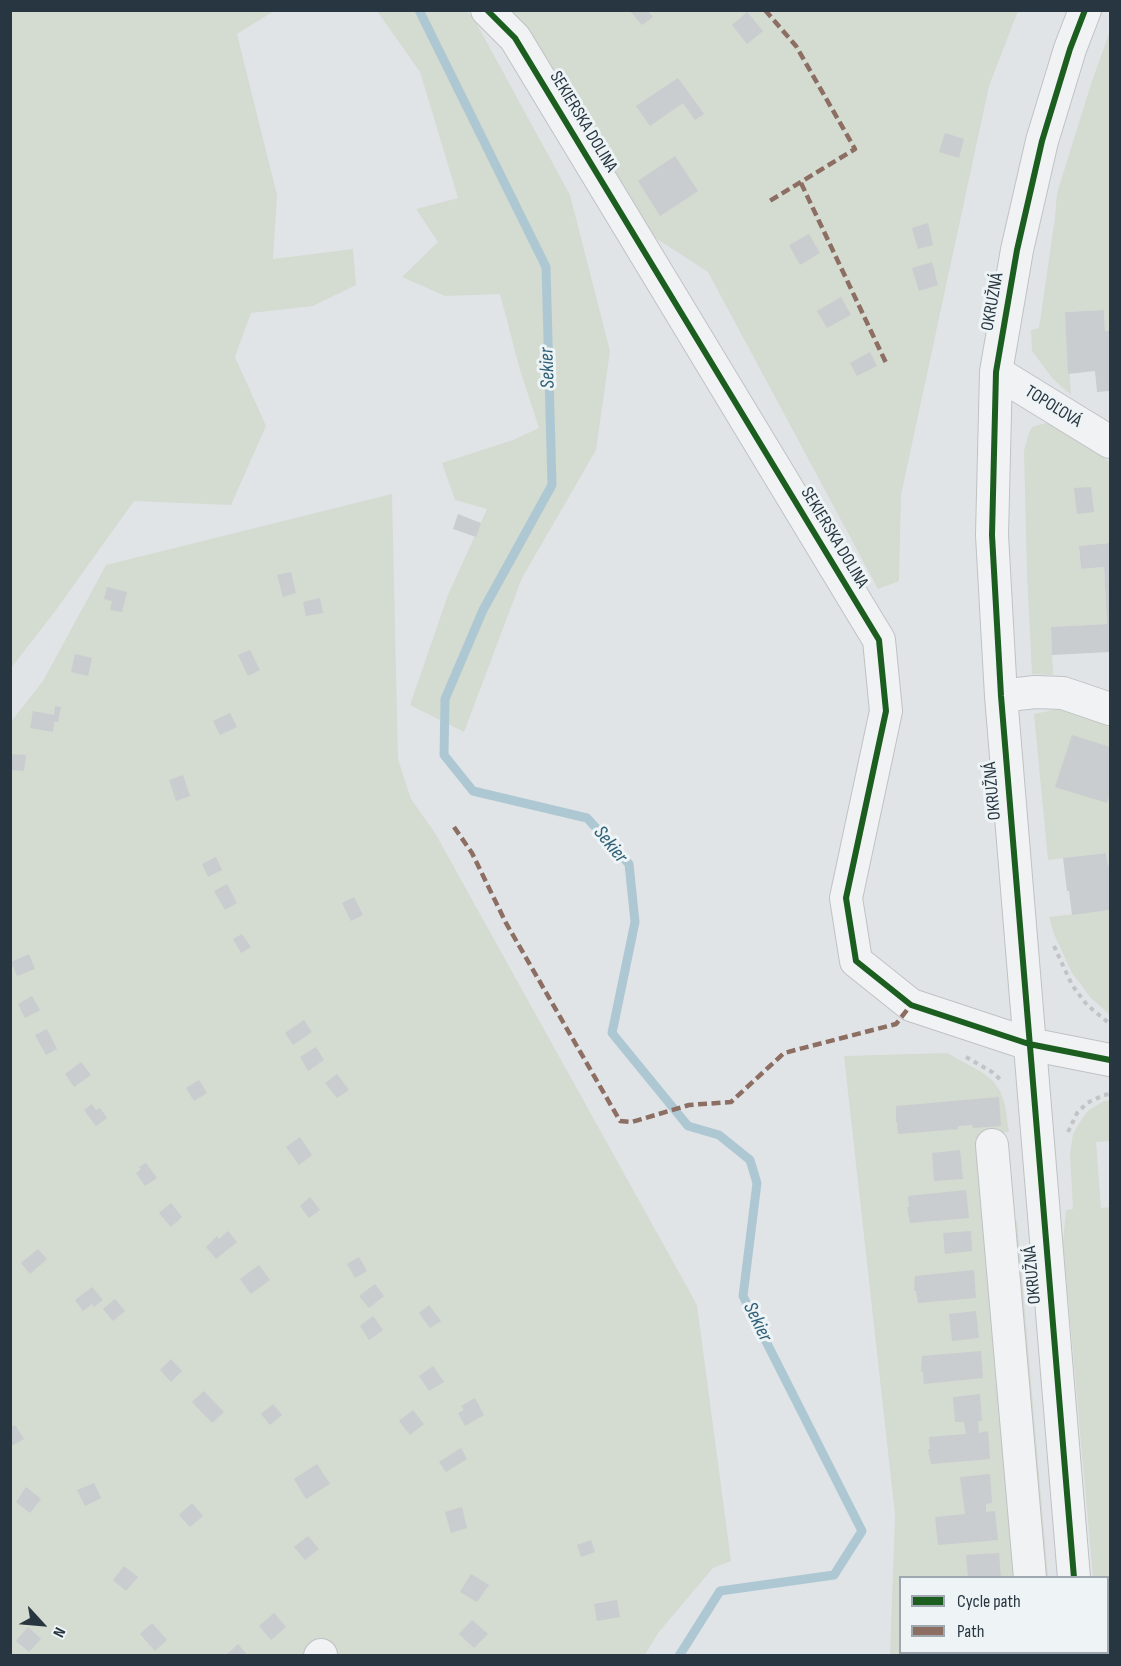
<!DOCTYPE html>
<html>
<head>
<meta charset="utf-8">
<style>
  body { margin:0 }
  #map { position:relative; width:1121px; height:1666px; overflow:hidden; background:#e1e4e7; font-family:"Sofia Sans Condensed",sans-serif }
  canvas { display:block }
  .frame { position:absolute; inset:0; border:12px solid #273641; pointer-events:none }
  .legend { position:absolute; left:899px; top:1576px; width:210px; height:78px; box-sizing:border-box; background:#eef4f6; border:2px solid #9ea8ae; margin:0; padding:8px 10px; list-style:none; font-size:18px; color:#273641 }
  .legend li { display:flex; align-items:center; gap:12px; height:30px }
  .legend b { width:30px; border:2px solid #9ea8ae }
  .north { position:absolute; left:12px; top:1594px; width:60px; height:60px; -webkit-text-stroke:4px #eef4f6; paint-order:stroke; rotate:116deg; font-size:16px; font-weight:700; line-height:24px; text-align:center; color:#273641 }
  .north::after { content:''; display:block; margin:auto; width:21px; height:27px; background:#273641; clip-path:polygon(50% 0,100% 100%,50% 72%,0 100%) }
</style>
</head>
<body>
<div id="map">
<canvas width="1121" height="1666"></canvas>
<div class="frame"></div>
<ul class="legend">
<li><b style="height:8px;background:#1b5e20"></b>Cycle path</li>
<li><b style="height:8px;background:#8d6e63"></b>Path</li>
</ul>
<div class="north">N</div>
</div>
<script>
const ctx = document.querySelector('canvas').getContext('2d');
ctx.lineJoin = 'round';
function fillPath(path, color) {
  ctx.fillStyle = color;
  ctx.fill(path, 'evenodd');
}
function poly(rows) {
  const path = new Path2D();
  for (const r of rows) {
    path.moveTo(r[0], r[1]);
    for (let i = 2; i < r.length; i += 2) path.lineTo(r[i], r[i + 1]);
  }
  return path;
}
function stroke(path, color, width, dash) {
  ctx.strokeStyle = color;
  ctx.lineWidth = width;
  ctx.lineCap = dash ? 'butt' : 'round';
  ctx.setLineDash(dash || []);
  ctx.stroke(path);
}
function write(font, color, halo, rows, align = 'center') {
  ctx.font = font + ' "Sofia Sans Condensed",sans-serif';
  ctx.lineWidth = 6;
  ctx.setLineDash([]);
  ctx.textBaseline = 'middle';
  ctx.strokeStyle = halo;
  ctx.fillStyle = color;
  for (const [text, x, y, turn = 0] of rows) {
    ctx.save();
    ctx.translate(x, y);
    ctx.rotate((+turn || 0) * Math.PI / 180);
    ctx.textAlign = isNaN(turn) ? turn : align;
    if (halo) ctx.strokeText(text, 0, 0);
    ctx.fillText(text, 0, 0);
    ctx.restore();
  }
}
fillPath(poly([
  [11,10,274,11,237,34,277,195,273,259,353,249,356,285,313,306,251,313,235,357,266,426,231,505,134,501,56,610,11,668],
  [377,11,466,11,473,17,570,195,610,351,596,450,522,578,464,732,410,705,448,595,487,509,455,500,442,463,513,440,539,428,520,370,500,294,445,296,402,277,438,242,416,209,458,198,420,72],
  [509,11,1018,11,989,86,901,495,899,581,878,589,708,272,648,233],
  [1110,31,1110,331,1105,331,1104,310,1065,312,1071,395,1053,379,1032,351,1031,330,1039,328,1055,218,1057,193,1092,81],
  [1046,423,1054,425,1110,462,1110,543,1079,546,1081,569,1104,567,1107,624,1051,627,1053,675,1032,674,1027,574,1024,451,1028,435,1032,427],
  [392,494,398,759,411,799,435,833,697,1305,731,1561,713,1568,658,1633,645,1655,11,1655,10,723,43,681,106,565],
  [1053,710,1068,710,1110,723,1110,864,1108,865,1106,853,1048,860,1034,714],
  [1110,910,1110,1015,1091,998,1072,973,1054,934,1049,917],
  [947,1053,983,1073,993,1081,1000,1091,1005,1105,1009,1132,981,1135,1018,1577,900,1578,900,1652,1024,1652,1025,1655,890,1655,895,1515,844,1056],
  [1110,1100,1110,1141,1096,1142,1101,1208,1110,1207,1110,1655,1099,1656,1099,1653,1108,1652,1108,1578,1093,1577,1063,1242,1066,1210,1073,1209,1070,1154,1073,1134,1083,1117,1089,1110,1104,1101],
  [1017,1221,1048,1577,1042,1577,1011,1222]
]), '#d4dbd1');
stroke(poly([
  [419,10,546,267,552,485,483,610,445,699,444,755,473,791,587,818,629,864,635,922,612,1033,688,1126,719,1135,750,1160,757,1183,743,1296,862,1531,834,1575,720,1591,679,1656]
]), '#aec8d3', 9);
fillPath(poly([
  [629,10,647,10,653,17,642,25],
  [747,12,763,31,747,44,732,25],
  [678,78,704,114,695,120,683,103,650,126,636,106],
  [945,133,964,139,959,158,939,152],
  [675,156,698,191,660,216,638,181],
  [928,223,933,245,918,249,912,228],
  [809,234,820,253,800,265,789,245],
  [932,262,938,285,919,291,912,268],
  [841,297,851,315,827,328,817,311],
  [1104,310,1105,331,1110,331,1110,391,1097,392,1095,371,1068,374,1065,312],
  [870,352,877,366,857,376,850,363],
  [1091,487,1094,512,1077,514,1074,488],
  [458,514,481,523,476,537,453,529],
  [1110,543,1110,652,1052,655,1051,627,1107,624,1104,567,1081,569,1079,546],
  [291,572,296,593,283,597,277,575],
  [107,587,127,592,122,612,110,610,112,601,104,599],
  [320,598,323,613,306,616,303,602],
  [250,650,260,670,248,676,238,655],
  [75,654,92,658,88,676,71,672],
  [55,706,61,707,58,722,54,722,53,732,30,728,33,711,54,715],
  [230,713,237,727,220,735,213,721],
  [1072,735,1110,747,1110,792,1107,803,1055,787],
  [10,754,26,755,24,771,10,770],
  [183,775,190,796,176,801,169,780],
  [1106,853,1108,865,1110,864,1110,910,1072,915,1069,891,1067,891,1063,858],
  [216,857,222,870,208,877,202,864],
  [227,884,237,903,225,910,214,891],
  [354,897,363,915,351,921,342,903],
  [242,934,251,947,241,953,233,939],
  [29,954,35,969,17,976,11,962],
  [32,996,40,1010,25,1018,18,1004],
  [304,1020,312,1032,293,1045,285,1033],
  [47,1029,57,1049,46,1055,35,1035],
  [316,1047,324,1060,308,1071,300,1057],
  [81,1062,91,1075,74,1087,65,1074],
  [337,1074,349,1090,337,1098,325,1083],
  [199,1080,207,1093,194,1101,186,1088],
  [999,1097,1001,1126,973,1128,972,1125,958,1126,958,1129,898,1134,897,1122,896,1122,896,1106],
  [92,1104,96,1110,100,1108,107,1118,96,1126,84,1110],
  [300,1137,312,1155,299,1165,286,1147],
  [960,1150,963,1179,934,1181,932,1153],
  [146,1163,157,1178,145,1186,136,1173,141,1169,139,1167],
  [966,1190,969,1218,910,1223,907,1207,909,1207,908,1196],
  [310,1197,320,1210,309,1218,300,1206],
  [171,1203,182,1217,171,1227,159,1213],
  [228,1231,237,1242,216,1259,206,1247,217,1236,219,1239],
  [971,1231,972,1251,945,1254,943,1233],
  [38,1249,47,1259,30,1274,21,1263],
  [359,1257,367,1271,355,1278,347,1264],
  [259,1265,270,1280,251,1294,240,1279],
  [974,1270,976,1298,918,1303,916,1291,914,1291,915,1276],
  [375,1284,384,1296,369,1308,359,1296],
  [92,1287,103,1300,94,1307,92,1304,83,1311,75,1300],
  [115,1299,125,1311,113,1321,103,1309],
  [429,1305,441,1321,430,1328,419,1313],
  [976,1311,979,1338,952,1341,949,1314],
  [373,1316,383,1330,369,1340,360,1326],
  [981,1351,983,1378,924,1384,923,1372,921,1371,922,1356],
  [171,1359,182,1371,171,1382,160,1370],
  [433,1366,444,1382,429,1391,419,1376],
  [204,1391,224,1412,212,1423,192,1402],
  [980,1394,982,1421,978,1421,979,1433,988,1431,990,1459,931,1464,928,1449,930,1449,929,1437,966,1434,964,1422,955,1422,953,1397],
  [475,1398,484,1415,465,1426,458,1413,464,1410,461,1406],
  [273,1404,282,1415,270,1425,261,1414],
  [413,1410,424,1424,410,1435,399,1421],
  [15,1425,24,1439,10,1447,10,1428],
  [461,1448,467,1459,446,1472,439,1462],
  [317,1464,330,1484,306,1499,294,1479],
  [990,1474,992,1503,986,1504,986,1512,995,1511,998,1540,938,1545,935,1517,965,1514,960,1477],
  [94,1483,101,1498,85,1506,77,1490],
  [26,1487,41,1499,30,1513,16,1502],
  [192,1503,203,1516,190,1527,179,1515],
  [462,1507,467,1528,451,1533,445,1512],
  [308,1536,319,1549,305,1560,294,1547],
  [591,1540,595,1552,581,1557,577,1545],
  [999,1553,1001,1578,968,1578,966,1555],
  [124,1566,138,1577,126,1591,113,1580],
  [471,1574,489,1585,477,1602,460,1592],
  [617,1600,620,1617,597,1621,594,1604],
  [274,1613,286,1627,271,1640,259,1626],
  [472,1620,488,1634,474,1648,459,1634],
  [152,1623,167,1640,155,1651,140,1634],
  [28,1627,41,1639,29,1652,16,1641],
  [238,1644,248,1656,225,1656],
  [970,1652,998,1652,998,1656,970,1656]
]), '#c9cdcf');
const minor = poly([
  [487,10,515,38,879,640,886,711,846,898,856,961,911,1005,1029,1044,1110,1060],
  [996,372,1110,442],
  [1001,696,1035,692,1063,693,1110,709],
  [992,1145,1030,1578],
  [1074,1578,1001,696,992,535,996,372,1017,250,1042,141,1070,49,1085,10],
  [1037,1652,1037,1656],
  [1080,1652,1081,1656],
  [320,1656,321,1655]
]);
stroke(minor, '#bfc2c5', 34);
stroke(poly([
  [1054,946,1072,985,1087,1005,1110,1024],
  [966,1057,992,1072,1002,1081],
  [1068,1132,1077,1113,1087,1103,1104,1095,1110,1094]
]), '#c0c4c7', 4, [4.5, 4.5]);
stroke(minor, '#f1f2f3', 32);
stroke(poly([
  [765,10,796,46,855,149,768,202],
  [801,183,887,365],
  [454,827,472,853,506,923,620,1121,632,1122,689,1105,731,1102,784,1053,896,1024,911,1005]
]), '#8d6e63', 4.5, [9, 4.5]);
stroke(poly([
  [487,10,515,38,879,640,886,711,846,898,856,961,911,1005,1029,1044,1110,1060],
  [1074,1578,1001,696,992,535,996,372,1017,250,1042,141,1070,49,1085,10]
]), '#1b5e20', 6);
write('18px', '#273641', '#eef4f6', [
  ["SEKIERSKA DOLINA",583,122,59],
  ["OKRUŽNÁ",993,302,-80],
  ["TOPOĽOVÁ",1053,407,32],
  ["SEKIERSKA DOLINA",834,538,59],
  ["OKRUŽNÁ",993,791,-95],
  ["OKRUŽNÁ",1033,1275,-95]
]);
write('italic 20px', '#2f6077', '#eef4f6', [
  ["Sekier",548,368,-92],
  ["Sekier",610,845,51],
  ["Sekier",757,1322,64]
]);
</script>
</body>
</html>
